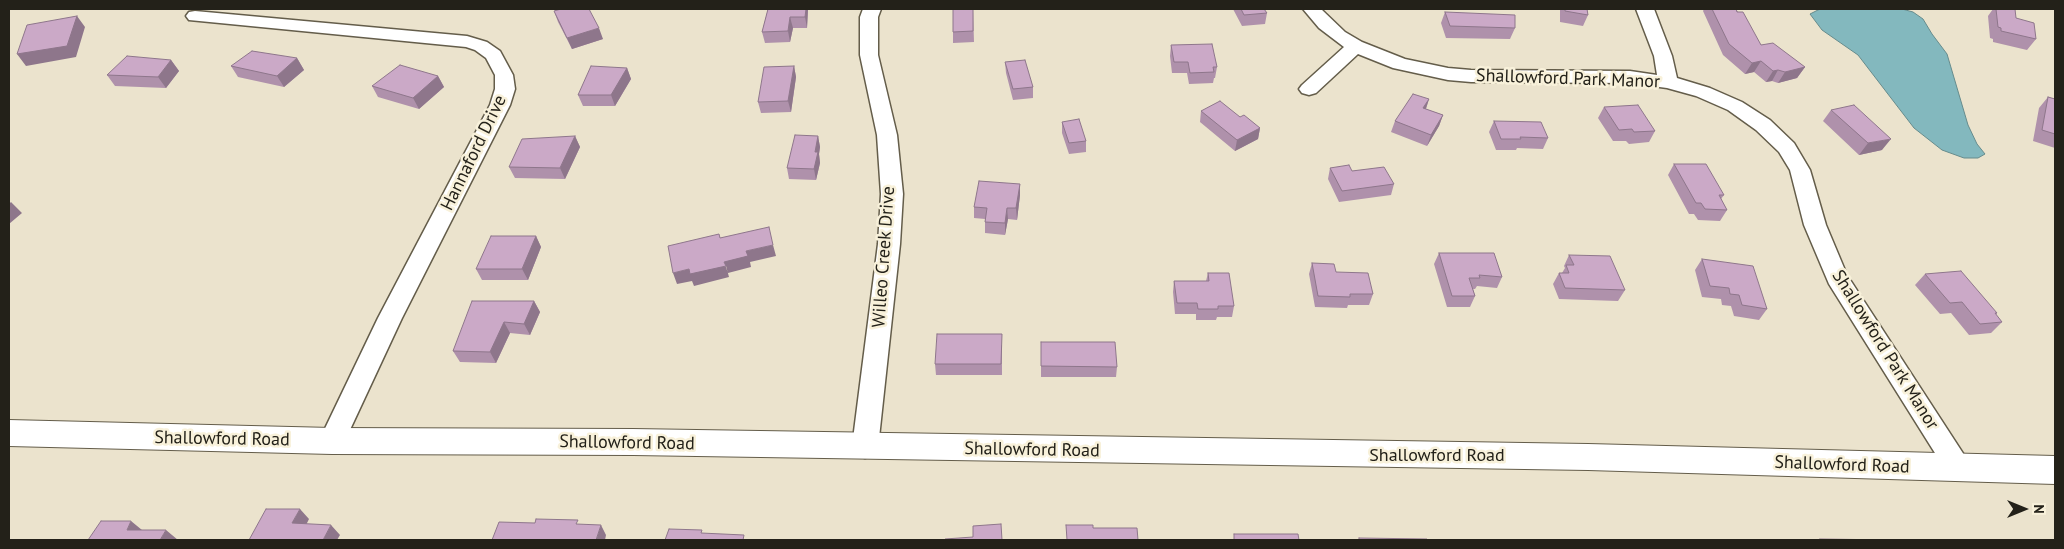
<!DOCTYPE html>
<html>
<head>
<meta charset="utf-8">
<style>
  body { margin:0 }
  #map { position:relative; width:2064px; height:549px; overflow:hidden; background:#ebe3cd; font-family:"PT Sans",sans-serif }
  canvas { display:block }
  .frame { position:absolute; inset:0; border:10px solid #232119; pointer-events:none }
  .north { position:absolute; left:1999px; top:484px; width:50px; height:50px; -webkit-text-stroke:4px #f8f1da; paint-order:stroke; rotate:90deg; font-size:14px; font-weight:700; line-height:20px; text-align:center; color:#232119 }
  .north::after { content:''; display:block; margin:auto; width:18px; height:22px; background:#232119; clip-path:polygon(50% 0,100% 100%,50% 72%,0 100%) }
</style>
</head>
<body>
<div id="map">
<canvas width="2064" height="549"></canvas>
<div class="frame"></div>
<div class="north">N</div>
</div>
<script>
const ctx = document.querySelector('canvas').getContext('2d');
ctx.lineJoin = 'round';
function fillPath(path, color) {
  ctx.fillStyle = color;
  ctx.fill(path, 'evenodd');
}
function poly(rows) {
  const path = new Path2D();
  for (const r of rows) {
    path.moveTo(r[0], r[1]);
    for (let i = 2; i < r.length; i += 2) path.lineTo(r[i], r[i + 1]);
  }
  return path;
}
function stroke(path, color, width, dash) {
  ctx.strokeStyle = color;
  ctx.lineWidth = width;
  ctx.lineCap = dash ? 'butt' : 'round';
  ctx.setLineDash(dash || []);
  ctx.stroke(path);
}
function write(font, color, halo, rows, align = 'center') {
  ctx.font = font + ' "PT Sans",sans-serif';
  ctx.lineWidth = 5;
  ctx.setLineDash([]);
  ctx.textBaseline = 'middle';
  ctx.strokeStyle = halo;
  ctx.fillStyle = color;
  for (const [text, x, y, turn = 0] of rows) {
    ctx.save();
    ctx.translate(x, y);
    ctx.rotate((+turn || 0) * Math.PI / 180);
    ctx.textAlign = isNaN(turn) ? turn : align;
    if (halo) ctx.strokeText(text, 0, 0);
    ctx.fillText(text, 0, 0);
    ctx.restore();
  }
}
const water = poly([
  [1820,9,1902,9,1913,12,1923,19,1932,34,1947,54,1968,125,1977,144,1985,154,1978,158,1964,158,1942,150,1914,128,1858,55,1822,30,1810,14,1820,9]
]);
fillPath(water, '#83b8be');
stroke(water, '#668b8c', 1);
const minor = poly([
  [863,9,881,9,878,17,878,55,897,135,903,194,900,244,878,447,874,455,865,458,856,455,852,447,878,244,881,194,877,135,860,55,860,17,863,9],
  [1303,9,1321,9,1345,32,1362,42,1405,59,1448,68,1471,70,1630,71,1657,75,1654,56,1636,9,1654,9,1672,56,1677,78,1710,88,1742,102,1770,120,1794,143,1810,170,1826,225,1847,275,1968,461,1972,469,1968,477,1959,480,1950,477,1829,284,1804,225,1790,170,1779,152,1756,130,1728,110,1696,96,1667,88,1630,83,1471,82,1448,80,1393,68,1358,54,1316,93,1309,95,1302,93,1299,89,1302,85,1344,47,1319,28,1303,9],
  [195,11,467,36,487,42,500,51,513,75,515,89,510,105,402,318,341,449,332,452,323,449,319,441,378,318,490,105,495,89,495,75,486,58,475,50,466,47,189,20,186,16,189,12,195,11]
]);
const tertiary = poly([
  [9,420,332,428,633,429,1588,444,2055,456,2055,484,1588,470,633,455,332,454,9,446,9,420]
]);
stroke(minor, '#645d4a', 3);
stroke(tertiary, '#645d4a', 2);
fillPath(minor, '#fff');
fillPath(tertiary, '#fff');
fillPath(poly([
  [768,9,808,9,807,28,793,28,790,42,765,43,762,32],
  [973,9,974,42,953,43,953,32],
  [1233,9,1264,9,1267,13,1265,24,1242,26],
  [1560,9,1587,9,1588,15,1583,26,1560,22],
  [1704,9,1736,9,1761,45,1805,67,1797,78,1778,83,1772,81,1766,82,1754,72,1745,74,1723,55,1703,11],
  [1993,9,2012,9,2016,18,2036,39,2027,50,1993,42,1993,39,1990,38,1988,16],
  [554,11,603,39,572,49,558,22],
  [1445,12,1515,28,1510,39,1446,38,1441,23],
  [1171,45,1217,67,1215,78,1214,78,1213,83,1189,84,1187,73,1172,73,1170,56],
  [297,58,304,70,284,87,238,77,231,66],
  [171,60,179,71,166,88,115,86,107,75],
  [1005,62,1033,87,1033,98,1013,100,1006,73],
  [794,66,796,77,791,112,761,113,758,102],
  [627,68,631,79,615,106,583,106,578,95],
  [438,76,444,87,419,109,378,97,372,86],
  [2048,97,2055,99,2055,148,2033,141,2039,108],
  [1429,99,1426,109,1443,115,1439,126,1427,146,1391,132,1395,121],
  [1604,107,1655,131,1649,142,1629,144,1626,141,1613,141,1598,118],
  [1831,110,1882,150,1859,155,1823,121],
  [1201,111,1240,117,1260,128,1258,139,1235,151,1200,122],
  [1494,121,1548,138,1543,149,1517,148,1516,150,1496,150,1489,132],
  [1062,122,1086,141,1086,152,1069,154,1062,133],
  [575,136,580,147,565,179,515,178,509,167],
  [818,136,820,147,819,154,820,163,816,180,789,179,787,168],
  [1674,164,1724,195,1721,199,1727,210,1720,221,1698,220,1694,214,1689,214,1668,175],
  [1330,168,1352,171,1394,184,1391,195,1339,202,1328,179],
  [1020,184,1020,195,1017,220,1008,219,1005,235,985,233,985,219,974,218,974,207],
  [536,236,541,247,528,280,482,280,476,269],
  [1439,253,1502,277,1497,288,1477,286,1475,289,1473,289,1475,296,1470,307,1447,307,1434,264],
  [1569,255,1625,290,1618,301,1559,299,1553,284,1559,273,1562,273,1565,268,1564,266],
  [1702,259,1767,309,1759,320,1734,316,1731,306,1722,305,1721,299,1702,297,1695,270],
  [1312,263,1336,272,1373,294,1369,305,1348,305,1347,308,1315,307,1309,274],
  [1208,273,1234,306,1232,317,1217,317,1216,320,1196,320,1196,314,1175,314,1173,292,1174,281,1206,281],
  [1925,274,1997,313,1996,315,2002,322,1991,333,1969,335,1951,313,1940,314,1915,285],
  [534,301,540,312,530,335,510,333,496,363,460,362,453,351],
  [1041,342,1117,367,1116,377,1041,377],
  [1002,345,1002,375,936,375,935,364]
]), '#af91ab');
fillPath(poly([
  [806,9,808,9,807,28,805,17],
  [77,16,85,27,76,57,26,66,17,54],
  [790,17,793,28,790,42,788,31],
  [599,28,603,39,572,49,567,38],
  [297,58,304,70,284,87,277,76],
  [171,60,179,71,166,88,158,77],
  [1761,61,1754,72,1745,74,1752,63],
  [794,66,796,77,791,112,788,101],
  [1805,67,1797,78,1778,83,1785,72],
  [627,68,631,79,615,106,611,95],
  [1778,70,1772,81,1766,82,1773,71],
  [438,76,444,87,419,109,413,98],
  [1429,99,1425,111,1423,108],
  [1443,115,1439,126,1427,146,1431,135],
  [1260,128,1258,139,1235,151,1237,140],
  [575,136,580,147,565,179,560,168],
  [818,136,820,147,819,154,820,163,816,180,814,169,815,152],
  [1891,139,1882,150,1859,155,1868,143],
  [1020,184,1020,195,1017,220,1016,208],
  [11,202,22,213,9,224,9,204],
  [1007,208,1008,219,1005,235,1005,223],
  [536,236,541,247,528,280,522,269],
  [773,245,776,256,750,262,751,267,728,273,724,262,746,251],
  [726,266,729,277,694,286,692,281,677,284,673,273,689,269],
  [534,301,540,312,530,335,524,324],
  [504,322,510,333,496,363,490,352],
  [300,509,309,519,302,533,292,523],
  [131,521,142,530,127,530],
  [331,525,340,535,337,540,323,540],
  [601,525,606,535,605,540,596,540],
  [166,530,178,540,160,540]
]), '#8e768b');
const building = poly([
  [561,9,589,9,599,28,567,38,554,11,561,9],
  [768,9,806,9,805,17,790,17,788,31,762,32,768,9],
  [953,9,973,9,973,31,953,32,953,9],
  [1241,9,1264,9,1267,13,1244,15,1241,9],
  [1565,9,1587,9,1588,15,1565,11,1565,9],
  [1712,9,1736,9,1737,12,1743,12,1761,45,1773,43,1805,67,1785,72,1778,70,1773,71,1761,61,1752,63,1729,44,1712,9],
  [1996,9,2015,9,2016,18,2034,23,2036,39,2001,31,2001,28,1998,27,1996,9],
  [1445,12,1515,15,1515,28,1450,26,1445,12],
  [77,16,67,46,17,54,27,25,77,16],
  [1212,44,1217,67,1213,67,1214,72,1190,73,1188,62,1174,62,1171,45,1212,44],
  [252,51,297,58,277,76,231,66,252,51],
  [127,56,171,60,158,77,107,75,127,56],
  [1025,60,1033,87,1013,89,1005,62,1025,60],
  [400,65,438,76,413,98,372,86,400,65],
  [591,66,627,68,611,95,578,95,591,66],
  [794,66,788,101,758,102,764,67,794,66],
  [1413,94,1429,99,1423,108,1443,115,1431,135,1395,121,1413,94],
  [2048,97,2055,99,2055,134,2042,130,2048,97],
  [1220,101,1240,117,1244,115,1260,128,1237,140,1201,111,1220,101],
  [1638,105,1655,131,1634,132,1632,129,1619,130,1604,107,1638,105],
  [1854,105,1891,139,1868,143,1831,110,1854,105],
  [1079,119,1086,141,1069,143,1062,122,1079,119],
  [1494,121,1541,122,1548,138,1520,137,1521,139,1501,139,1494,121],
  [795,135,818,136,815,152,818,152,814,169,787,168,795,135],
  [575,136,560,168,509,167,522,139,575,136],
  [1674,164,1706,164,1724,195,1719,195,1727,210,1705,209,1701,203,1696,203,1674,164],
  [1349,165,1352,171,1384,167,1394,184,1342,191,1330,168,1349,165],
  [979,181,1020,184,1016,208,1007,208,1005,223,985,222,987,208,974,207,979,181],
  [769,227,773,245,746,251,748,256,724,262,726,266,690,274,689,269,673,273,668,246,719,234,720,238,769,227],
  [491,236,536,236,522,269,476,269,491,236],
  [1439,253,1494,253,1502,277,1479,275,1480,278,1469,278,1475,296,1452,296,1439,253],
  [1569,255,1610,256,1625,290,1565,288,1559,273,1569,273,1566,265,1574,265,1569,255],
  [1702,259,1753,266,1767,309,1742,305,1739,295,1730,294,1729,288,1710,286,1702,259],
  [1312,263,1334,264,1336,272,1368,273,1373,294,1350,294,1350,297,1318,296,1312,263],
  [1961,271,1997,313,1995,313,2002,322,1980,324,1962,302,1950,303,1925,274,1961,271],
  [1208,273,1229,273,1234,306,1218,306,1218,309,1198,309,1197,303,1177,303,1174,281,1209,281,1208,273],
  [472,301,534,301,524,324,504,322,490,352,453,351,472,301],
  [937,334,1002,334,1001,364,935,364,937,334],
  [1041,342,1115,342,1117,367,1041,366,1041,342],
  [266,509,300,509,292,523,331,525,323,540,249,540,266,509],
  [536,519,578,520,576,524,601,525,596,540,492,540,499,522,535,523,536,519],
  [101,521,131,521,127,530,166,530,160,540,88,540,101,521],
  [1001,524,1002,540,945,540,945,539,973,537,973,526,1001,524],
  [1066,525,1093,525,1093,528,1137,528,1138,540,1067,540,1066,525],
  [669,529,702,530,701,533,744,535,743,540,665,540,669,529],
  [1234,534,1298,534,1299,540,1234,540,1234,534],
  [1359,538,1427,539,1427,540,1359,540,1359,538],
  [1820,539,1892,540,1893,540,1821,540,1820,539]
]);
fillPath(building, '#cba9c7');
stroke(building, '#8e768b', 1);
write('18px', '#232119', '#f8f1da', [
  ["Shallowford Park Manor",1568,79,2],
  ["Hannaford Drive",474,153,-64],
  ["Willeo Creek Drive",884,257,-86],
  ["Shallowford Park Manor",1885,350,58],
  ["Shallowford Road",222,439,1],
  ["Shallowford Road",627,443,1],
  ["Shallowford Road",1032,450,1],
  ["Shallowford Road",1437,456],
  ["Shallowford Road",1842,465,2]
]);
</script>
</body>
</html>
